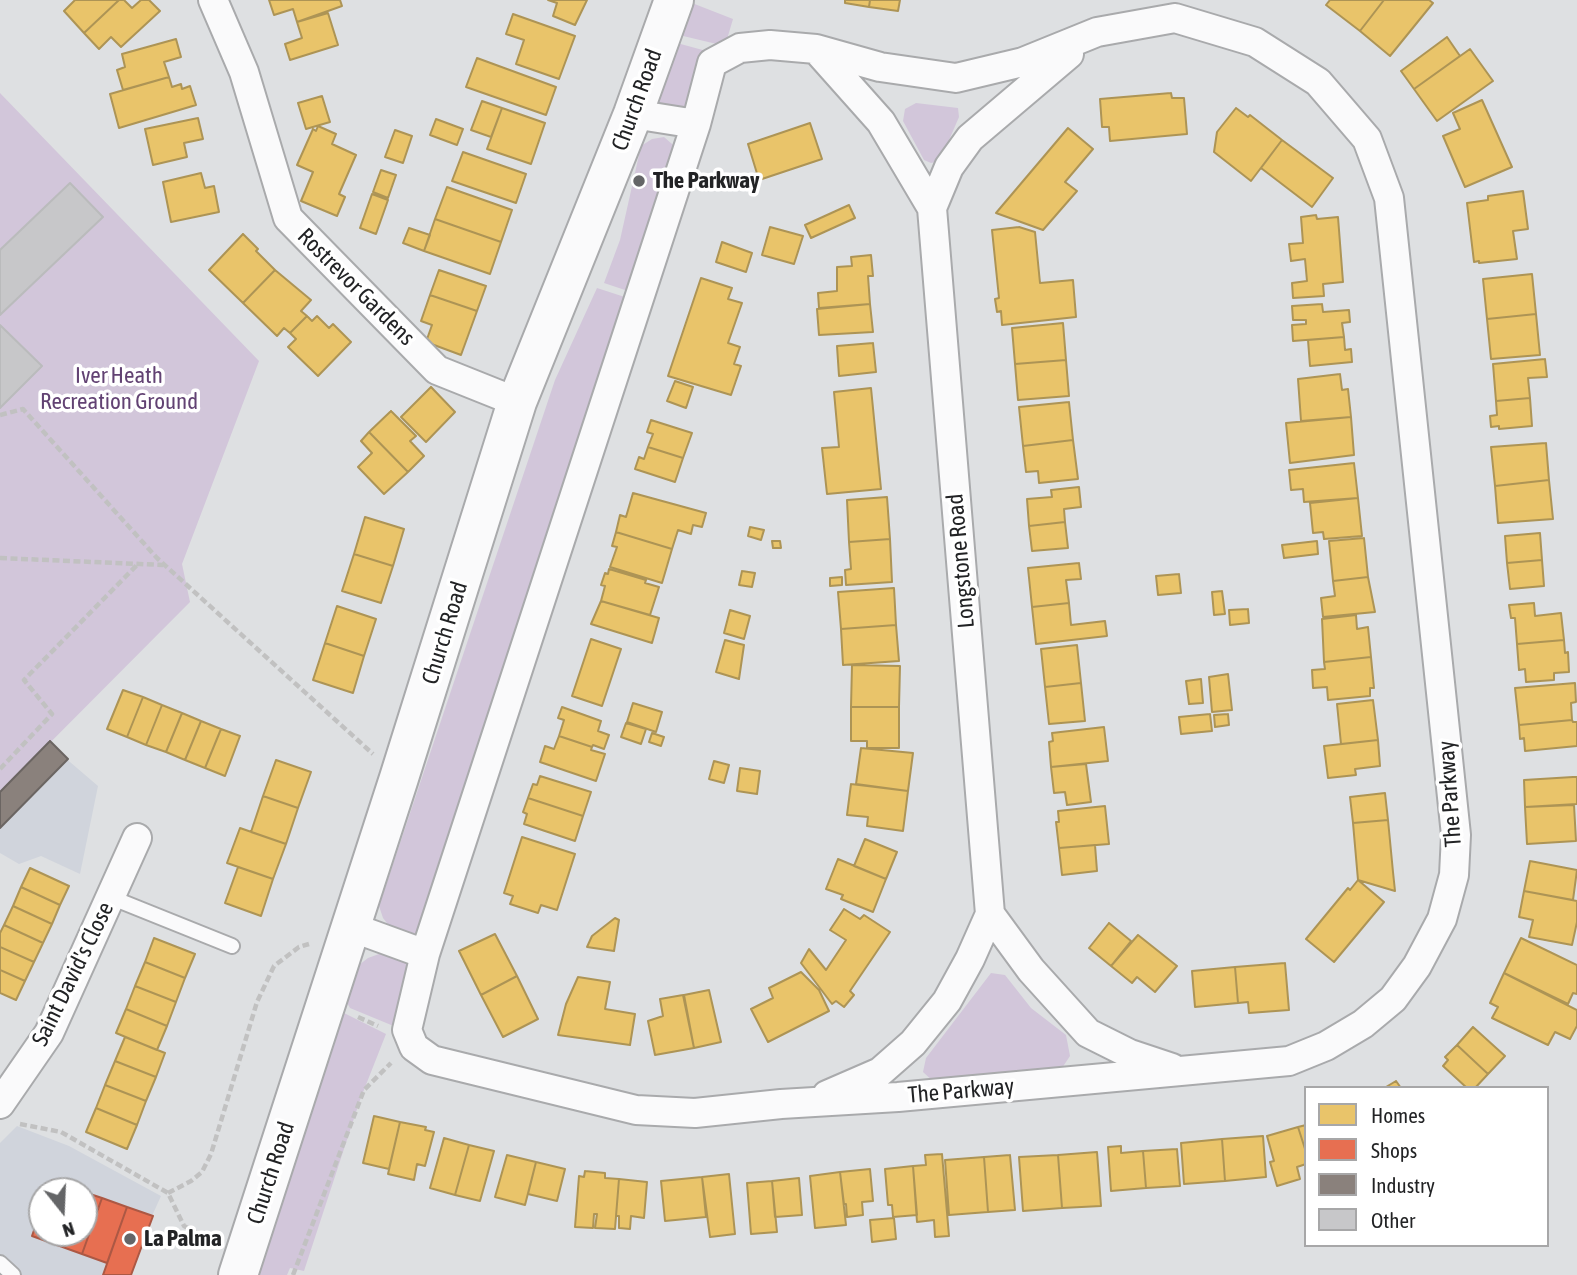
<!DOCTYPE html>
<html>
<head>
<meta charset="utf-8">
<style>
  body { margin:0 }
  #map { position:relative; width:1577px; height:1275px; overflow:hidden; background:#dee0e2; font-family:"Asap Condensed",sans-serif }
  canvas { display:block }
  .legend { position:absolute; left:1304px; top:1086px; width:245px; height:161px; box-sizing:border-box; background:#fff; border:2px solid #a7a7a8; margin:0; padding:9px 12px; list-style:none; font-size:21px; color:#222325 }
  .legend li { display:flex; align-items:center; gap:14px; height:35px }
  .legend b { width:35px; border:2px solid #a7a7a8 }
  .north { position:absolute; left:28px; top:1177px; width:70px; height:70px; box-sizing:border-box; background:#fff; border:2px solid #a7a7a8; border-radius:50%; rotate:162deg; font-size:19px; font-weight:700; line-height:28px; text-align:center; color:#222325 }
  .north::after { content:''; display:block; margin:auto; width:24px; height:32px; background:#646567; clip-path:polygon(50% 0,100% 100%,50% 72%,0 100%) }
</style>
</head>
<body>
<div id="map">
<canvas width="1577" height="1275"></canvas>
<ul class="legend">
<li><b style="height:19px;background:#e9c46a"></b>Homes</li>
<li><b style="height:19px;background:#e76f51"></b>Shops</li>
<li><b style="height:19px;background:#8a817c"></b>Industry</li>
<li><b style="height:19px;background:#c7c7c9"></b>Other</li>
</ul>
<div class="north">N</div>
</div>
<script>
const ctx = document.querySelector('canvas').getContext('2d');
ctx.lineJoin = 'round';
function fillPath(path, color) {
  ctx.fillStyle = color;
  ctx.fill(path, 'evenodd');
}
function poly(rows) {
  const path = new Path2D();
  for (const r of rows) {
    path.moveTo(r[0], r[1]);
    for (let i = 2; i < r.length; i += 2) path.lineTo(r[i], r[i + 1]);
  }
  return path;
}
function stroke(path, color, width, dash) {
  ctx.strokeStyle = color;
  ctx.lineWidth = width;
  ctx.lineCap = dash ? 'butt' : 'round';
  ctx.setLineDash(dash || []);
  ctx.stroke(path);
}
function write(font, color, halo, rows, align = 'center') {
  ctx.font = font + ' "Asap Condensed",sans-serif';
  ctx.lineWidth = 7;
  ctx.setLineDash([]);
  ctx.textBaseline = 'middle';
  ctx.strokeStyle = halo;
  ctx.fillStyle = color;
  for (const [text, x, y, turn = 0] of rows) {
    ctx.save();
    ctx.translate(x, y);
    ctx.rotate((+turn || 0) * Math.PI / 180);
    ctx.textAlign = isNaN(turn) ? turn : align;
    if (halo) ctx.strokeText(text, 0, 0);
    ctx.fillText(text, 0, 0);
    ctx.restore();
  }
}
fillPath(poly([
  [49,744,98,786,80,874,41,856,19,864,0,853,0,793],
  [17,1126,69,1146,161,1196,147,1227,131,1275,18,1275,0,1257,0,1143],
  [42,1191,84,1191,84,1233,42,1233]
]), '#d0d4dc');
fillPath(poly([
  [692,3,733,19,725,46,679,35],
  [677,43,721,55,689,119,659,106,655,99],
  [0,93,259,361,182,564,190,602,0,793],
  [916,103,958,108,959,117,940,161,931,163,924,160,903,121,905,109],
  [664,137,679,150,640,295,604,283,620,240,641,146,652,139],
  [597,288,637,301,430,923,416,933,405,936,394,932,383,918,379,906,555,380],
  [379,954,394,954,406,963,411,979,396,1027,350,1008,346,1001,359,965,368,958],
  [991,973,1005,975,1031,1008,1066,1035,1070,1056,1060,1071,935,1083,923,1072,926,1058],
  [344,1013,386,1034,360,1100,304,1271,290,1268,287,1275,251,1275]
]), '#d2c6da');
const homes = poly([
  [75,0,119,0,84,33,64,11,75,0],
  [119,0,124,0,132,8,141,0,149,0,160,11,121,47,111,37,99,49,84,33,119,0],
  [269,0,340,0,342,6,297,22,293,9,274,15,269,0],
  [548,0,587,0,575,25,553,16,557,3,548,0],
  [845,0,870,0,869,7,845,3,845,0],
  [870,0,900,0,898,11,869,7,870,0],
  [1330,0,1384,0,1360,31,1326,5,1330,0],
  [1384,0,1429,0,1433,3,1390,56,1360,31,1384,0],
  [328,13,338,45,290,60,285,44,302,38,297,22,328,13],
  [513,14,575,36,559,79,516,64,524,40,506,34,513,14],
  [1447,37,1460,56,1414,89,1401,71,1447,37],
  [176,39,181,57,164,62,169,77,123,90,117,70,125,67,122,54,176,39],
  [1470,49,1493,81,1437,121,1414,89,1470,49],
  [477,58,556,87,546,115,466,87,477,58],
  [169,77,172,87,181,84,182,89,190,86,196,105,119,128,110,94,169,77],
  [1171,93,1172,98,1184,98,1187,134,1110,141,1109,127,1102,127,1100,99,1171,93],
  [322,96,330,122,306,129,298,103,322,96],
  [1482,100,1512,167,1465,187,1443,136,1460,129,1453,113,1482,100],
  [482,101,502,108,491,137,471,130,482,101],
  [502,108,545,123,531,164,487,149,502,108],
  [1236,108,1248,117,1250,115,1282,140,1251,181,1214,152,1217,132,1236,108],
  [198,118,203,139,184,143,187,157,153,165,145,129,198,118],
  [436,119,463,129,457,145,430,135,436,119],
  [810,123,822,159,759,180,748,144,810,123],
  [318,126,336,134,332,144,356,155,339,194,345,197,337,216,301,201,313,172,297,165,313,129,316,131,318,126],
  [1068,128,1093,149,1065,182,1077,191,1043,230,996,213,1068,128],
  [395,130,412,136,403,163,385,157,395,130],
  [1282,140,1333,178,1312,207,1261,168,1282,140],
  [463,152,526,174,516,203,452,181,463,152],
  [381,170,396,175,388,198,373,192,381,170],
  [201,173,205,188,214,186,219,212,171,222,163,182,201,173],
  [447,187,512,210,501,242,435,219,447,187],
  [1523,191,1528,229,1513,231,1517,259,1479,263,1479,261,1474,262,1467,203,1488,200,1488,196,1523,191],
  [372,194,388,200,376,234,360,228,372,194],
  [849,205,855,218,811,238,805,225,849,205],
  [1316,215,1317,219,1338,217,1343,282,1323,284,1324,296,1293,298,1292,283,1307,281,1305,259,1291,261,1289,244,1303,243,1301,217,1316,215],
  [435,219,501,242,490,274,424,251,435,219],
  [770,227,803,236,794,264,762,255,770,227],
  [1019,227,1035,232,1040,283,1073,280,1076,317,1002,325,1001,311,997,312,995,299,999,298,992,230,1019,227],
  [409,228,430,235,424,251,403,243,409,228],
  [243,234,258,249,256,251,275,270,243,303,209,270,243,234],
  [722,242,752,253,746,272,716,262,722,242],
  [871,255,873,276,868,276,870,304,819,308,818,293,837,291,837,267,852,266,851,257,871,255],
  [275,270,311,300,301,311,307,316,290,333,284,328,277,336,243,303,275,270],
  [439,270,486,286,477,311,430,295,439,270],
  [1532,274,1536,314,1487,319,1483,279,1532,274],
  [701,278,732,288,728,299,742,303,728,343,740,347,734,364,741,366,731,395,668,376,701,278],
  [430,295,477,311,461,355,426,342,432,325,421,321,430,295],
  [870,304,873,332,819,335,817,309,870,304],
  [1322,304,1323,312,1349,310,1350,322,1342,323,1344,337,1293,341,1292,325,1306,324,1306,320,1293,320,1292,306,1322,304],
  [1536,314,1540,355,1491,359,1487,319,1536,314],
  [307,316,312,321,317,316,329,328,333,324,351,342,318,376,288,347,296,339,290,333,307,316],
  [1063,323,1066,360,1015,364,1012,328,1063,323],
  [1344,337,1345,350,1351,349,1352,362,1310,366,1308,340,1344,337],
  [873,343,876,372,839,376,837,346,873,343],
  [1545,359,1547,377,1528,378,1530,398,1496,401,1493,364,1545,359],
  [1066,360,1069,396,1018,400,1015,364,1066,360],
  [1340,374,1342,390,1348,389,1351,417,1301,421,1298,379,1340,374],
  [675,381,693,387,686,408,667,401,675,381],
  [431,387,455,412,426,442,401,417,431,387],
  [871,388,881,489,827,494,822,448,839,447,834,392,871,388],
  [1530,398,1532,426,1499,429,1499,426,1491,427,1490,416,1497,415,1496,401,1530,398],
  [1069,402,1073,440,1023,446,1019,407,1069,402],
  [391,411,416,436,410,441,424,456,408,472,369,432,391,411],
  [1351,417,1354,455,1290,463,1286,423,1351,417],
  [651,420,692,433,683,458,648,447,653,434,647,432,651,420],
  [369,432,408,472,384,494,358,467,372,453,361,441,369,432],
  [1073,440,1078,479,1039,483,1038,471,1026,472,1023,446,1073,440],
  [1546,443,1549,480,1495,486,1491,447,1546,443],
  [648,447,683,458,675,482,635,469,639,457,644,459,648,447],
  [1354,463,1358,498,1304,502,1303,489,1291,490,1289,470,1354,463],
  [1549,480,1553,519,1498,523,1495,486,1549,480],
  [1079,487,1081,507,1064,509,1065,522,1029,526,1027,499,1052,497,1051,490,1079,487],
  [633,493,706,513,702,527,693,525,691,534,678,530,672,549,616,532,620,515,626,517,633,493],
  [887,497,890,539,849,542,847,500,887,497],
  [1358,498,1362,536,1324,539,1323,532,1313,533,1310,503,1358,498],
  [365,517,404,529,393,566,354,554,365,517],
  [1065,522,1068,548,1032,551,1029,526,1065,522],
  [750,527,764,530,761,540,748,536,750,527],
  [616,532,672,549,662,583,610,567,617,547,612,546,616,532],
  [1540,533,1542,560,1507,563,1505,536,1540,533],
  [1364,538,1368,577,1333,581,1329,541,1364,538],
  [890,539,892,582,846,585,845,570,851,569,849,542,890,539],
  [772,541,780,541,781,548,773,548,772,541],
  [1317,541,1318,554,1284,558,1282,545,1317,541],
  [354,554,393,566,381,603,342,591,354,554],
  [1542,560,1544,586,1510,589,1507,563,1542,560],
  [1079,563,1081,579,1066,580,1069,603,1032,607,1028,568,1079,563],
  [609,569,646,580,645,583,659,587,650,615,601,601,605,586,601,585,605,573,608,574,609,569],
  [742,571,755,573,752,587,739,585,742,571],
  [1179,574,1181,593,1158,595,1156,576,1179,574],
  [842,577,842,585,830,586,830,578,842,577],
  [1368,577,1375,612,1323,617,1321,598,1335,596,1333,581,1368,577],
  [894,588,896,625,841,629,838,592,894,588],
  [1222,591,1225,614,1214,615,1212,592,1222,591],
  [601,601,659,618,652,643,591,624,601,601],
  [1069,603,1071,625,1105,621,1107,636,1036,644,1032,607,1069,603],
  [1534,603,1535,616,1561,613,1564,640,1517,644,1515,618,1511,618,1509,605,1534,603],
  [337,606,376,619,364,656,325,643,337,606],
  [1248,609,1249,623,1230,625,1229,610,1248,609],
  [730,610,750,616,744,639,724,633,730,610],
  [1356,615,1357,629,1368,627,1371,657,1324,662,1322,619,1356,615],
  [896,625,899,661,843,665,841,629,896,625],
  [591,639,621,649,602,706,572,696,591,639],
  [725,640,744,645,739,679,716,672,725,640],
  [1564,640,1565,653,1568,652,1569,672,1554,673,1554,680,1526,682,1525,669,1519,670,1517,644,1564,640],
  [325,643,364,656,353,693,313,680,325,643],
  [1077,645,1081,683,1045,687,1041,649,1077,645],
  [1371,657,1374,688,1370,688,1370,696,1328,700,1327,687,1313,688,1312,670,1325,669,1324,662,1371,657],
  [852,665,900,666,899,707,851,707,852,665],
  [1228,674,1232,710,1212,712,1209,677,1228,674],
  [1201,679,1203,703,1189,704,1186,681,1201,679],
  [1081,683,1085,721,1049,724,1045,687,1081,683],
  [1575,683,1576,702,1571,703,1572,720,1519,725,1515,688,1575,683],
  [123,690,143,697,127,737,107,729,123,690],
  [143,697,162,705,146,745,127,737,143,697],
  [1373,700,1378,740,1341,744,1337,704,1373,700],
  [633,703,662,712,656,732,627,722,633,703],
  [162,705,182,713,166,752,146,745,162,705],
  [562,707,601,721,598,731,609,735,604,749,593,745,592,747,559,736,564,720,558,718,562,707],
  [851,707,899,707,899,748,867,748,867,741,851,741,851,707],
  [182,713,201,721,185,760,166,752,182,713],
  [1210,714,1212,731,1181,734,1179,717,1210,714],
  [1228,714,1229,725,1215,727,1214,715,1228,714],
  [1572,720,1573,722,1577,722,1577,746,1525,751,1524,738,1520,739,1519,725,1572,720],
  [201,721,221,729,205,768,185,760,201,721],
  [626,723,646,729,641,744,621,737,626,723],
  [1104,727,1108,761,1051,767,1049,742,1053,741,1052,733,1104,727],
  [221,729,240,736,225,776,205,768,221,729],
  [652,733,664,737,661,746,649,742,652,733],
  [559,736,592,747,591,750,605,754,596,781,540,762,545,746,554,749,559,736],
  [1378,740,1380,766,1355,769,1356,775,1328,778,1324,746,1378,740],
  [861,748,913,753,908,791,856,784,861,748],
  [276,760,311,772,298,808,263,796,276,760],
  [714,761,729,765,724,783,709,779,714,761],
  [1086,764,1091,802,1067,805,1065,792,1054,793,1051,767,1086,764],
  [740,768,760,771,757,794,737,791,740,768],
  [540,776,591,792,583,816,528,798,533,784,537,785,540,776],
  [1573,777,1577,777,1577,804,1525,807,1524,780,1573,777],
  [851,784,908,791,903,831,867,826,868,817,847,815,851,784],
  [1385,793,1388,820,1353,823,1350,797,1385,793],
  [263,796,298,808,286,844,251,832,263,796],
  [528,798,583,816,575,841,524,824,527,814,523,812,528,798],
  [1574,805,1576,841,1527,844,1525,807,1574,805],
  [1105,806,1109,844,1059,848,1056,822,1059,822,1058,811,1105,806],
  [1388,820,1393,872,1395,891,1358,880,1353,823,1388,820],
  [240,828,286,844,273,879,227,863,240,828],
  [522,837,575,854,557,910,541,905,538,913,510,904,513,896,504,893,522,837],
  [865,839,897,852,886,879,854,866,865,839],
  [1095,845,1097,871,1062,875,1059,848,1095,845],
  [838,859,886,879,873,912,841,899,843,895,826,889,838,859],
  [1530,861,1577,870,1573,900,1524,891,1530,861],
  [238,867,273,879,261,916,225,903,238,867],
  [30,868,69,886,60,905,21,887,30,868],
  [1358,880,1384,902,1334,962,1306,939,1348,888,1350,890,1358,880],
  [21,887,60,905,52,924,13,906,21,887],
  [1524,891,1577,901,1577,922,1572,945,1529,937,1533,920,1519,917,1524,891],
  [13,906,52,924,43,943,4,925,13,906],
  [844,909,860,919,864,915,890,932,850,991,854,995,844,1007,836,1001,832,1004,801,963,809,949,826,970,846,940,830,930,844,909],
  [615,918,619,920,614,951,587,947,592,936,615,918],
  [1109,923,1131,941,1111,966,1089,948,1109,923],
  [4,925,43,943,34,962,0,947,0,933,4,925],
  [495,934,517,976,481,995,459,951,495,934],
  [1138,935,1177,966,1155,992,1137,977,1132,983,1111,966,1138,935],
  [154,938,195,954,185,978,145,962,154,938],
  [1521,938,1577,965,1577,994,1573,993,1568,1004,1504,973,1521,938],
  [0,947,34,962,25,981,0,970,0,947],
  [145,962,185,978,176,1002,135,986,145,962],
  [1285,963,1289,1010,1249,1013,1248,1002,1238,1003,1235,967,1285,963],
  [1235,967,1238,1003,1195,1007,1192,971,1235,967],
  [0,970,25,981,16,1000,0,993,0,970],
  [801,972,819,990,829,1011,768,1042,751,1009,773,998,769,988,801,972],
  [1504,973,1577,1010,1577,1026,1570,1039,1555,1032,1548,1045,1492,1018,1498,1007,1490,1003,1504,973],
  [517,976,538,1019,503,1037,481,995,517,976],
  [578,977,610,982,605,1009,635,1014,630,1045,558,1035,566,1004,578,977],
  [135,986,176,1002,167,1026,126,1009,135,986],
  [709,990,721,1042,694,1048,684,995,709,990],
  [683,995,694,1048,655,1055,648,1021,663,1016,660,999,683,995],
  [126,1009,167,1026,157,1050,116,1033,126,1009],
  [1473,1027,1505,1056,1488,1074,1457,1045,1473,1027],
  [125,1037,165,1053,156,1077,115,1061,125,1037],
  [1457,1045,1488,1074,1475,1088,1467,1088,1443,1066,1448,1060,1445,1057,1457,1045],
  [115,1061,156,1077,146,1101,105,1085,115,1061],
  [1396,1081,1401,1088,1386,1087,1396,1081],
  [105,1085,146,1101,137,1125,96,1108,105,1085],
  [96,1108,137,1125,127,1149,86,1132,96,1108],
  [374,1116,400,1122,389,1169,363,1163,374,1116],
  [400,1122,426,1127,425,1130,434,1132,425,1166,417,1164,414,1180,388,1174,400,1122],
  [1306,1125,1306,1152,1298,1127,1306,1125],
  [1298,1127,1306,1152,1306,1164,1297,1167,1300,1179,1277,1186,1270,1162,1274,1161,1267,1136,1298,1127],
  [1263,1136,1266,1177,1225,1181,1222,1139,1263,1136],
  [444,1138,469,1145,455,1195,430,1188,444,1138],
  [1222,1139,1225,1181,1184,1184,1181,1143,1222,1139],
  [469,1145,494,1151,480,1201,455,1195,469,1145],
  [1121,1146,1121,1153,1143,1151,1146,1188,1111,1191,1108,1147,1121,1146],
  [1177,1149,1180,1186,1146,1188,1143,1151,1177,1149],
  [1097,1152,1101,1206,1062,1208,1058,1155,1097,1152],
  [942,1154,949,1236,935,1237,934,1220,917,1222,913,1166,926,1165,925,1155,942,1154],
  [507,1155,536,1162,525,1205,495,1197,507,1155],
  [1010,1155,1015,1210,988,1212,984,1157,1010,1155],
  [1058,1155,1062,1208,1023,1211,1019,1157,1058,1155],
  [984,1157,988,1212,949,1215,945,1160,984,1157],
  [536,1162,565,1169,557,1201,528,1194,536,1162],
  [913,1166,917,1215,893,1217,892,1205,888,1205,885,1169,913,1166],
  [870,1169,873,1201,862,1202,863,1215,847,1217,846,1204,844,1204,840,1172,870,1169],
  [585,1171,605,1173,605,1178,619,1179,615,1229,595,1228,597,1214,594,1214,593,1228,575,1227,579,1176,584,1177,585,1171],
  [840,1172,846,1225,815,1228,810,1176,840,1172],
  [729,1174,735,1234,710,1237,702,1177,729,1174],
  [702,1177,706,1217,665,1221,661,1181,702,1177],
  [799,1178,802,1215,775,1217,772,1181,799,1178],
  [619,1179,647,1182,644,1218,631,1216,630,1229,619,1228,619,1216,616,1216,619,1179],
  [772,1181,777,1232,751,1234,747,1183,772,1181],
  [894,1218,896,1239,872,1242,870,1220,894,1218]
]);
fillPath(homes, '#e9c46a');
stroke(homes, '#ad9455', 2);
const shops = poly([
  [52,1180,77,1189,76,1191,48,1191,52,1180],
  [84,1192,102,1198,82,1254,57,1245,61,1233,84,1233,84,1192],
  [102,1198,127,1207,107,1263,82,1254,102,1198],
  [42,1207,42,1233,61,1233,57,1245,32,1236,42,1207],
  [127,1207,153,1216,131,1275,103,1275,127,1207]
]);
fillPath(shops, '#e76f51');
stroke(shops, '#ac5844', 2);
const industry = poly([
  [50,741,68,759,0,828,0,792,50,741]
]);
fillPath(industry, '#8a817c');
stroke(industry, '#6b6562', 2);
const building = poly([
  [70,183,103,217,0,315,0,250,70,183],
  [0,325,42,366,0,408,0,325]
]);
fillPath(building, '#c7c7c9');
stroke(building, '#babbbc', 2);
const lane = poly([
  [110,897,232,946],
  [0,1263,13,1275]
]);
const street = poly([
  [213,0,244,72,288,218,437,370,517,402],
  [1175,18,1255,42,1318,82,1367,139,1389,198,1456,835,1454,875,1442,919,1417,966,1393,999,1363,1024,1326,1046,1289,1061,898,1097,781,1104,695,1113,636,1110,432,1060,414,1047,407,1030,425,954,696,124,712,63,740,48,770,45,816,49,880,67,956,78,1023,62,1097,32,1175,18],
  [816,49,881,122,932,208,990,914,970,959,947,1001,913,1043,880,1072,827,1095],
  [633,114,696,124],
  [932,208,949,167,970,138,1069,54],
  [990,914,1031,970,1088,1033,1130,1054,1172,1068],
  [351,927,425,954],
  [0,1104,49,1033,137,838]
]);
const primary = poly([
  [238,1275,399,778,517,402,633,114,674,0]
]);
stroke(lane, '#a9aaac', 18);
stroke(street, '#a9aaac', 32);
stroke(primary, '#a9aaac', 42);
stroke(poly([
  [0,415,23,409,157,558,373,754],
  [0,558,163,565],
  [0,769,52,714,24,680,138,564],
  [358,1017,378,1026],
  [20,1124,61,1132,168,1193,184,1226,215,1242],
  [168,1193,191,1181,202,1172,211,1154,257,1002,274,966,299,947,309,944],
  [293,1275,364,1090,391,1063]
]), '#c1c1c1', 4.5, [7, 3.5]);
stroke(lane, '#fafafb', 14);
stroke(street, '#fafafb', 28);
stroke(primary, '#fafafb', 38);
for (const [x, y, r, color] of [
  [639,181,7,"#646567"],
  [130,1239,7,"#646567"]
]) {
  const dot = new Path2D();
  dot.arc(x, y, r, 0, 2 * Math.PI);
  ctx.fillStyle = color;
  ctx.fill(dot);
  stroke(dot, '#fff', 2.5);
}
write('23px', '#222325', '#fff', [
  ["Church Road",637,100,-70],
  ["Rostrevor Gardens",356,287,45],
  ["Longstone Road",961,561,-95],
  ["Church Road",445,633,-73],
  ["The Parkway",1450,794,-94],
  ["Saint David's Close",73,974,-64],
  ["The Parkway",961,1091,-5],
  ["Church Road",271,1173,-72]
]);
write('bold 23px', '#222325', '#fff', [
  ["The Parkway",653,181],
  ["La Palma",144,1239]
], 'left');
write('23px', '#624273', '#fff', [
  ["Iver Heath",119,376],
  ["Recreation Ground",119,402]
]);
</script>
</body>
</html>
